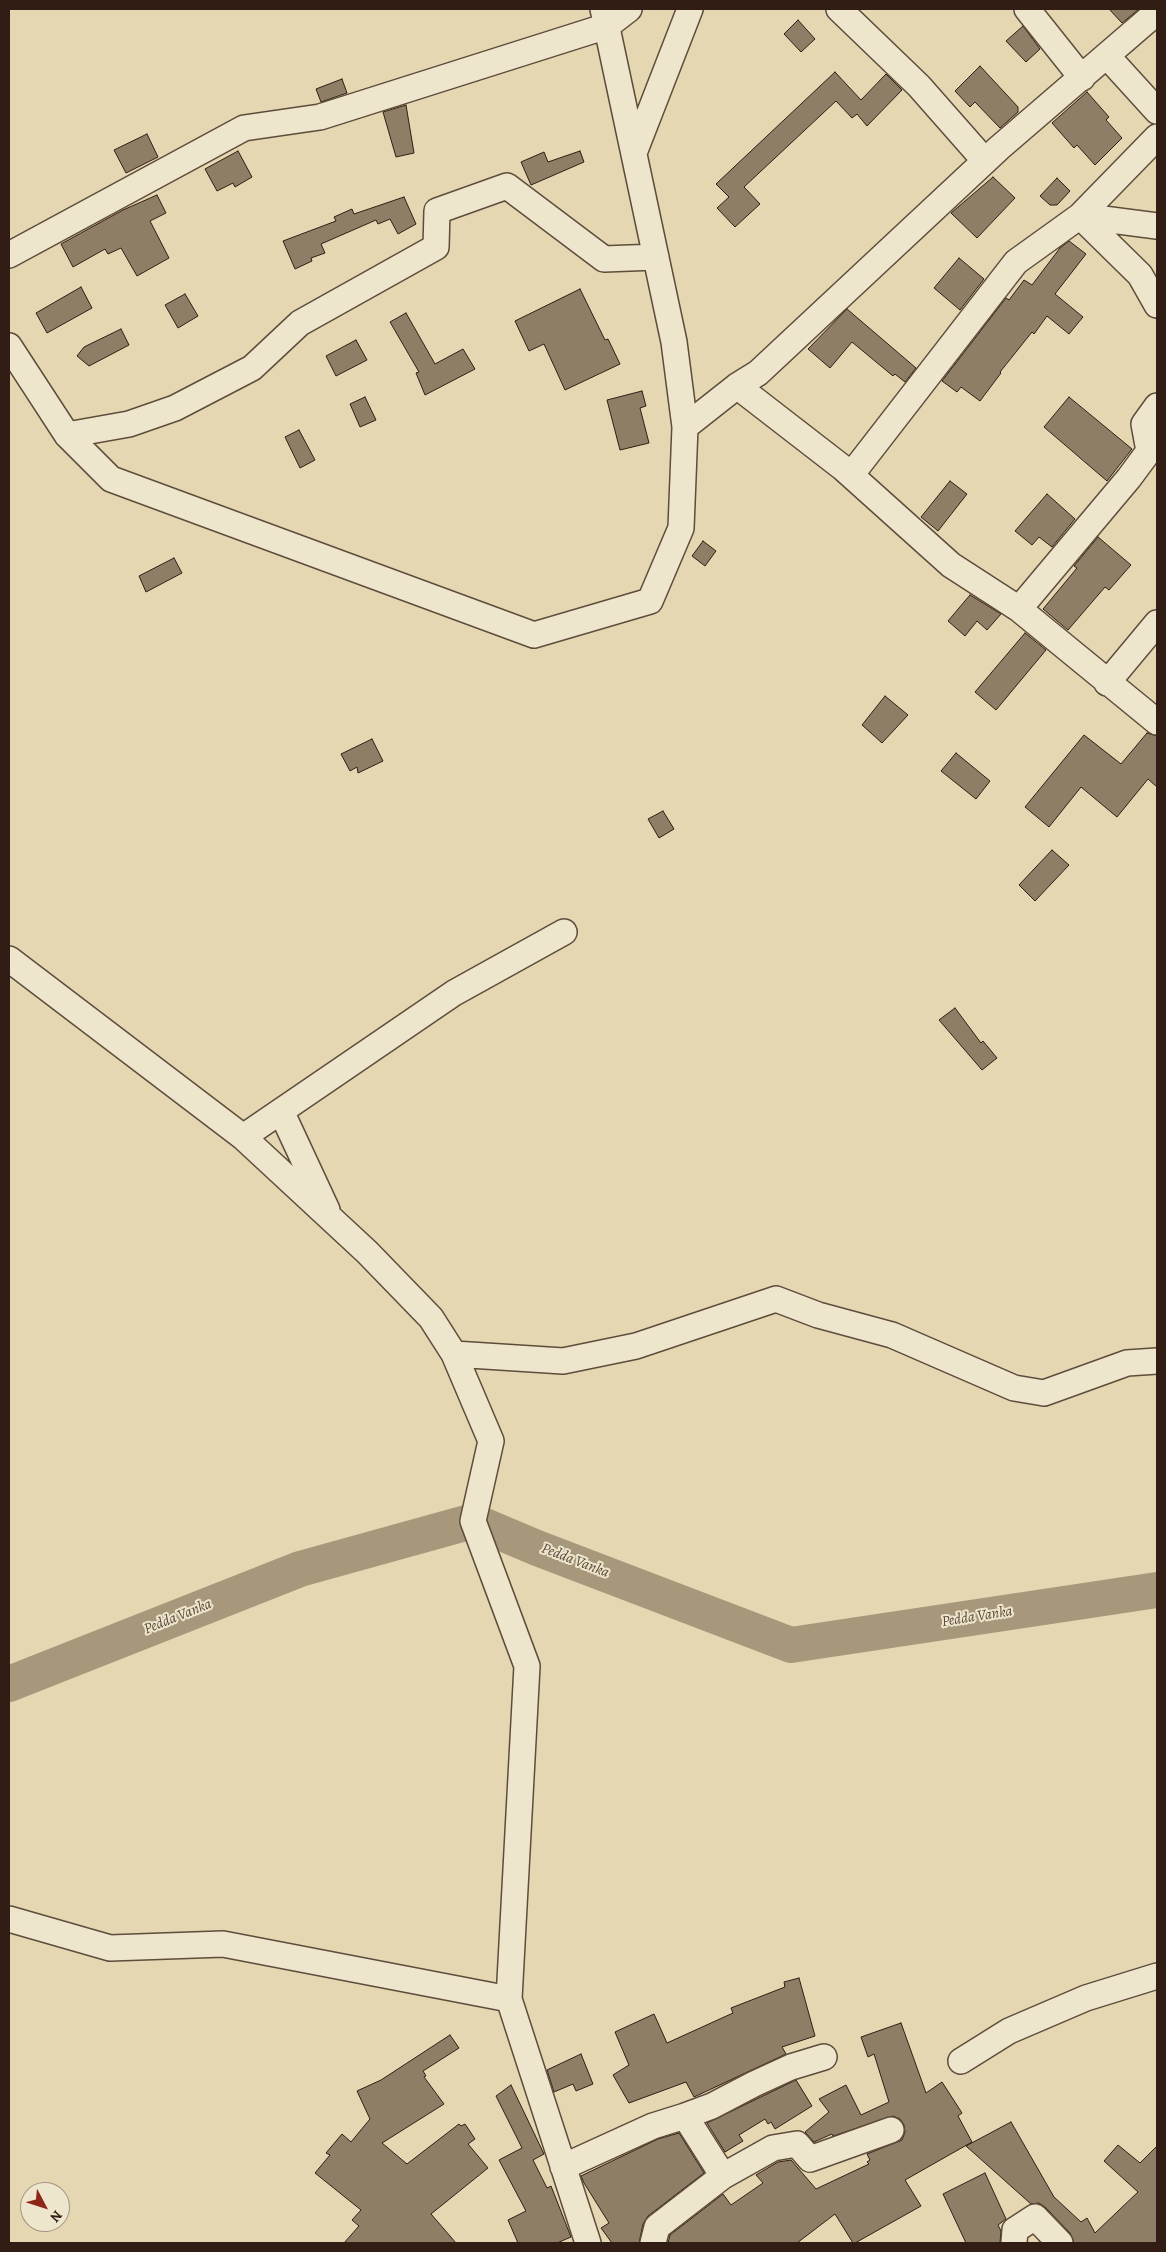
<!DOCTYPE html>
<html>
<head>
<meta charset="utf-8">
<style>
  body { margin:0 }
  #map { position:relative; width:1166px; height:2252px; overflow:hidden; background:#e4d7b1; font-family:Alegreya,serif }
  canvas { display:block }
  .frame { position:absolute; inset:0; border:10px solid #321d15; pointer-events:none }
  .north { position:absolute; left:20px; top:2182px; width:50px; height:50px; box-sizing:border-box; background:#ede5cc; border:1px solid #a29583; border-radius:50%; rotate:130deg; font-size:14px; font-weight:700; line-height:20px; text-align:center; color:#321d15 }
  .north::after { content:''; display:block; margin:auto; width:18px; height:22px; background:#8f2418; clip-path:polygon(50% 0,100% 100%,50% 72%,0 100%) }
</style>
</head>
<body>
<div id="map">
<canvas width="1166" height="2252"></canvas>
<div class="frame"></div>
<div class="north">N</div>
</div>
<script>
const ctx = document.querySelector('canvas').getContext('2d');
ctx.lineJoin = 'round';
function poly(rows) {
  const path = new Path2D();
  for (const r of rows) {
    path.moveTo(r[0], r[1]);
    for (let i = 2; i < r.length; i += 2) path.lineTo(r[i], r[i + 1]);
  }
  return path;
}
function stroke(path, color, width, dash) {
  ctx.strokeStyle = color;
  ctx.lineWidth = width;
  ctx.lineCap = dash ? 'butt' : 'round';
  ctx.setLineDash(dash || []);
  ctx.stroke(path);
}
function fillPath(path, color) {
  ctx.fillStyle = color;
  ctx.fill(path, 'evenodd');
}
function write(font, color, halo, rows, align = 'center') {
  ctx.font = font + ' Alegreya,serif';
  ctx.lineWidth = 4;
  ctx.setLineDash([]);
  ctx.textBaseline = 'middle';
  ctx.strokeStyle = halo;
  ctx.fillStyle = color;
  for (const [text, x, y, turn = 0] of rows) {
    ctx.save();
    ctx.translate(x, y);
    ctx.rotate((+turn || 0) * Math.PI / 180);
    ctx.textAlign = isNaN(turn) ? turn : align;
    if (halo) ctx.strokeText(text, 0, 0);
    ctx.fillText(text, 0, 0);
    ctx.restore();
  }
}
stroke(poly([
  [9,1684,300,1569,473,1521,537,1548,791,1645,1157,1590]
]), '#a7987c', 36);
const building = poly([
  [1109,9,1139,9,1122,23,1109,9],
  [798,20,815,39,801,52,784,34,798,20],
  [1023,26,1040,49,1026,62,1006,41,1023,26],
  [980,66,1018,107,1018,112,1000,128,975,102,970,107,955,91,980,66],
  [835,72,861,100,886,74,902,90,867,126,857,114,852,118,836,101,744,187,760,204,735,227,717,208,729,197,716,184,835,72],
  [342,79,347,93,321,102,316,89,342,79],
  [1087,92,1109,117,1106,120,1122,138,1095,165,1077,145,1074,148,1052,123,1087,92],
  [406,105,414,153,396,157,383,112,406,105],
  [147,134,158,157,126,173,114,150,147,134],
  [238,151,252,177,235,187,233,183,217,191,205,169,238,151],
  [580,151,584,162,531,185,521,162,544,152,548,162,580,151],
  [993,177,1015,198,977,238,951,213,993,177],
  [1057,178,1070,191,1057,205,1050,205,1040,196,1057,178],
  [157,195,166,213,150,221,169,258,137,276,121,248,108,254,105,249,73,267,61,244,123,210,157,195],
  [404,197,416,224,398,234,390,219,378,224,376,220,321,244,325,253,311,258,312,261,295,269,283,241,336,221,334,217,352,209,354,214,404,197],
  [1069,241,1086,254,1055,294,1083,317,1069,334,1047,316,1034,334,1032,332,1000,372,1001,373,980,401,961,387,957,392,942,381,1006,298,1009,300,1024,280,1032,285,1060,248,1069,241],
  [959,258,984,279,960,310,934,288,959,258],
  [81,287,92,308,47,333,36,313,81,287],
  [580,289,605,340,608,339,620,364,565,390,544,344,529,351,515,321,580,289],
  [185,294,198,316,178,328,165,305,185,294],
  [847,309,916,368,905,382,895,374,893,376,852,342,830,368,808,349,847,309],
  [406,313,435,364,463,349,475,369,425,395,416,373,419,372,390,322,406,313],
  [121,329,129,345,89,366,77,356,84,347,121,329],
  [356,340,367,360,336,376,326,356,356,340],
  [642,391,646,406,640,408,649,443,620,450,607,400,642,391],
  [365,397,376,420,360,427,350,404,365,397],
  [1069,397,1132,449,1107,481,1044,427,1069,397],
  [299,430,315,460,300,468,285,437,299,430],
  [950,481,967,494,938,531,921,517,950,481],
  [1047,494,1075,519,1052,547,1039,537,1032,545,1015,531,1047,494],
  [1098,537,1131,565,1109,590,1105,587,1068,630,1043,609,1077,568,1074,566,1098,537],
  [703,541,716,551,705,566,692,556,703,541],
  [174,558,182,573,146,592,139,576,174,558],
  [970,595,1001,614,987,630,977,621,965,636,948,621,970,595],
  [1025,633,1046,650,996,710,975,692,1025,633],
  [885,696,908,715,882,743,862,725,885,696],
  [1147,733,1157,736,1157,787,1148,779,1117,817,1081,787,1049,827,1025,807,1084,735,1121,764,1147,733],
  [372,739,383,761,358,773,357,767,350,771,341,754,372,739],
  [956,753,990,781,976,799,941,771,956,753],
  [663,811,674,829,659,838,648,819,663,811],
  [1052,850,1069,865,1035,901,1019,885,1052,850],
  [955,1008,981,1043,983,1041,997,1058,982,1070,939,1020,955,1008],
  [799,1978,815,2036,782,2047,786,2054,694,2097,686,2082,629,2103,613,2075,629,2065,615,2032,654,2014,667,2043,733,2013,731,2008,785,1987,784,1982,799,1978],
  [901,2023,926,2093,942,2082,962,2113,958,2116,972,2142,905,2180,921,2206,855,2243,853,2243,835,2214,797,2243,668,2243,670,2235,723,2194,731,2205,763,2183,756,2175,778,2162,791,2160,816,2189,869,2164,867,2162,870,2160,867,2154,902,2140,905,2132,904,2125,900,2119,893,2116,833,2136,832,2134,814,2142,805,2132,829,2112,819,2099,846,2085,861,2115,889,2102,874,2054,868,2057,861,2037,901,2023],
  [450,2035,459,2048,423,2071,426,2076,424,2077,444,2104,382,2143,407,2164,459,2124,461,2126,465,2124,475,2139,468,2144,488,2168,431,2214,456,2243,344,2243,359,2226,352,2220,361,2210,315,2173,330,2155,326,2153,342,2134,351,2142,370,2119,357,2091,381,2080,450,2035],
  [581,2054,593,2084,576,2091,573,2084,554,2092,547,2070,581,2054],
  [796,2080,812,2106,775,2129,771,2122,768,2124,765,2119,739,2135,743,2141,725,2152,707,2123,796,2080],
  [511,2085,544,2154,533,2160,547,2188,551,2186,571,2237,557,2243,518,2243,508,2220,526,2211,499,2160,522,2148,496,2096,511,2085],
  [1011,2122,1054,2197,1081,2222,1087,2218,1095,2233,1138,2192,1104,2161,1118,2145,1140,2163,1157,2146,1157,2243,1074,2243,1070,2233,1045,2207,1039,2203,1031,2204,966,2146,1011,2122],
  [679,2133,704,2173,648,2216,643,2224,639,2243,612,2243,601,2228,609,2223,584,2183,581,2176,658,2139,679,2133],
  [985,2173,1006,2219,998,2225,1001,2231,1000,2243,966,2243,943,2194,985,2173]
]);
fillPath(building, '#8f7e66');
stroke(building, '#321d15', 1);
const minor = poly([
  [839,9,919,86,985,161],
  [1027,9,1082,78],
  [1107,56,1157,111],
  [634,153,690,9],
  [1080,216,1157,137],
  [1080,216,1157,226],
  [9,255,244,128,320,117,607,26,629,9],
  [9,346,67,435,111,479,534,635,650,601,681,528,685,427,674,342,603,9],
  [737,386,843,468,951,565,1019,609,1157,722],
  [685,427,737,386,758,373,999,148,1157,12],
  [67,435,129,424,175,408,252,368,300,323,436,247,437,211,507,186,604,259,656,257],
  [851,475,1016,262,1080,216,1140,275,1157,305],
  [1019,609,1129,478,1149,451,1144,424,1157,406],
  [1107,683,1157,623],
  [9,959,243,1137,367,1252,431,1318,454,1354,491,1441,473,1521,527,1666,509,1999,223,1944,110,1948,9,1919],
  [281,1111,327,1210],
  [243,1137,454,993,564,932],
  [454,1354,563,1361,636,1346,776,1299,818,1315,892,1335,1014,1388,1044,1393,1127,1363,1157,1361],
  [509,1999,588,2243],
  [961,2061,1009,2031,1086,1998,1157,1976],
  [685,2116,712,2106,754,2084,791,2067,824,2057],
  [563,2167,653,2126,685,2116,723,2176,657,2227,653,2243],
  [723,2176,773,2148,797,2144,810,2159,891,2130],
  [1014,2243,1015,2230,1035,2217,1060,2243]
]);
stroke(minor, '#5e4c3c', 28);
stroke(minor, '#ede5cc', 25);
write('italic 15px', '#5b4839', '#ede5cc', [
  ["Pedda Vanka",575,1561,21],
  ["Pedda Vanka",178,1617,-22],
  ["Pedda Vanka",977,1617,-9]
]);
</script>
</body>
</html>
